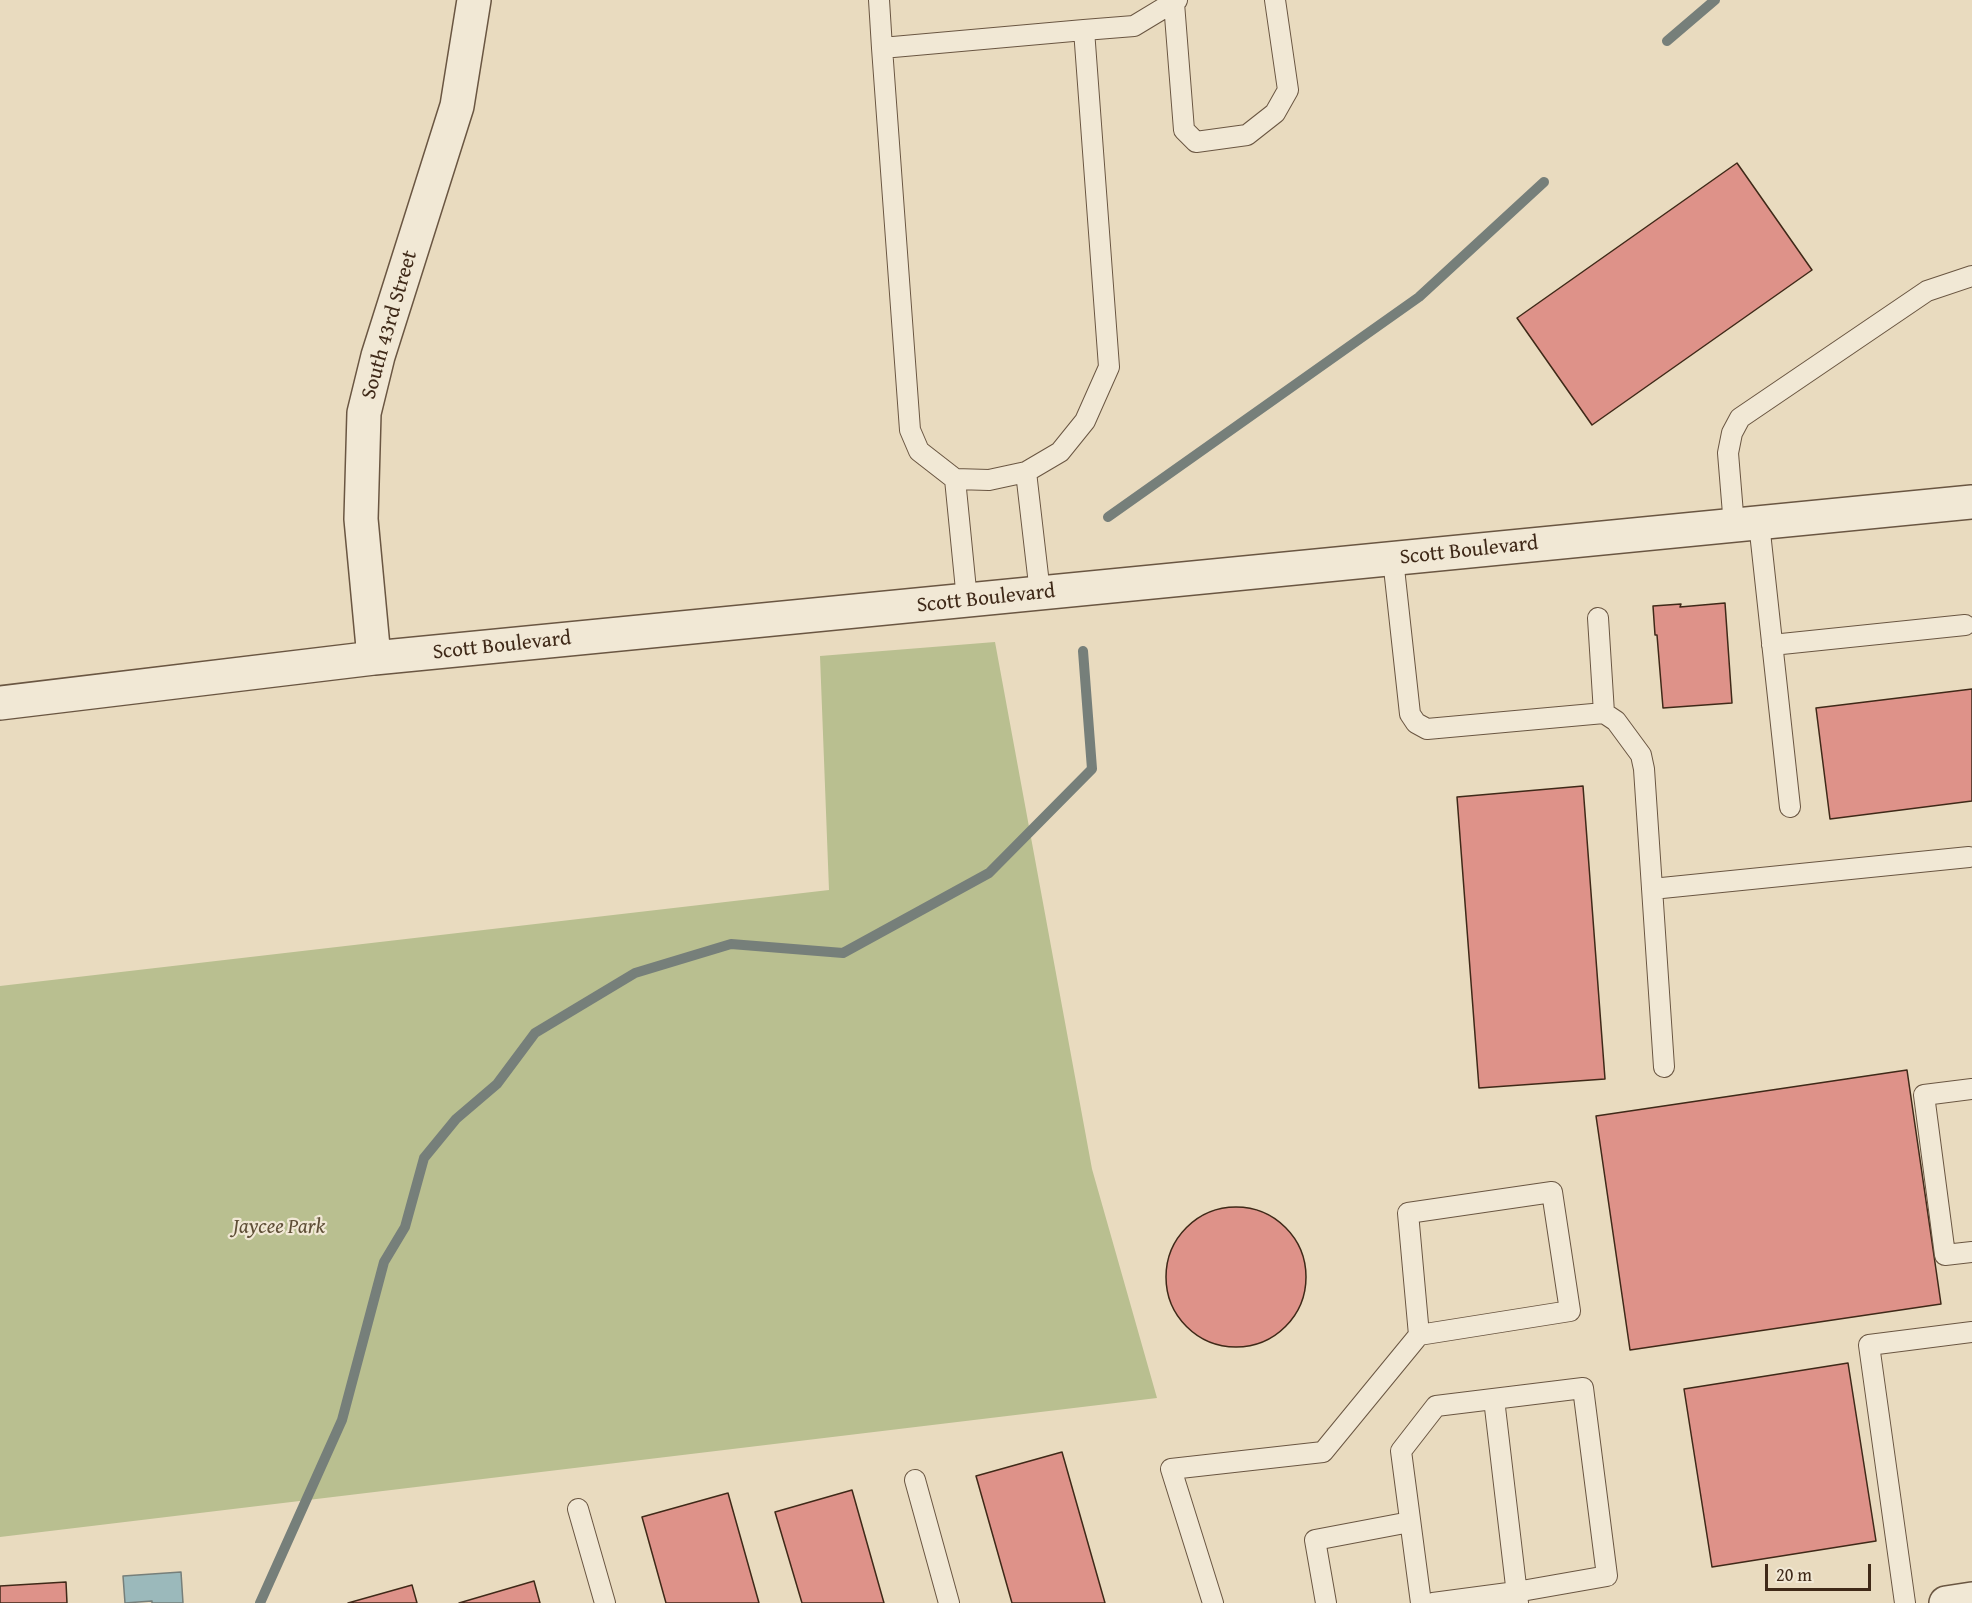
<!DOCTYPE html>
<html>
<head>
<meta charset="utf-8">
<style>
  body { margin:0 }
  #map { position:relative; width:1972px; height:1603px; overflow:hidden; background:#e9dbbf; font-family:"Gentium Book Plus",serif }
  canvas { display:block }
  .scale { position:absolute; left:1765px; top:1564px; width:106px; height:27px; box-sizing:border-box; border:3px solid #3f2918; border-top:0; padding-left:8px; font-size:18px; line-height:21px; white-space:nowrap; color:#3f2918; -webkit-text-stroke:4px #f1e8d5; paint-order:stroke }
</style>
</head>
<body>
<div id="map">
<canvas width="1972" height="1603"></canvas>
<div class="scale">20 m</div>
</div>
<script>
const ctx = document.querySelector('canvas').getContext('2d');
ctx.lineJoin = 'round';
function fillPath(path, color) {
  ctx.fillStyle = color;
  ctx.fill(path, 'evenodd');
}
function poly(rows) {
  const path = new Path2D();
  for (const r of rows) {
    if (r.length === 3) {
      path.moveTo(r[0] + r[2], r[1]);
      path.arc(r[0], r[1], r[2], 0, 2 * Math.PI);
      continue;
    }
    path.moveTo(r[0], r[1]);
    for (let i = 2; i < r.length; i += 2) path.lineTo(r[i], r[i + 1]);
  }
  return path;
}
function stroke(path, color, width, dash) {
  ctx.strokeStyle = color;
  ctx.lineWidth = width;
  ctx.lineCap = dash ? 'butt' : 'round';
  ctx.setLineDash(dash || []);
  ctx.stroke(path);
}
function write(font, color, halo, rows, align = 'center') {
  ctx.font = font + ' "Gentium Book Plus",serif';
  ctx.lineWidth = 4.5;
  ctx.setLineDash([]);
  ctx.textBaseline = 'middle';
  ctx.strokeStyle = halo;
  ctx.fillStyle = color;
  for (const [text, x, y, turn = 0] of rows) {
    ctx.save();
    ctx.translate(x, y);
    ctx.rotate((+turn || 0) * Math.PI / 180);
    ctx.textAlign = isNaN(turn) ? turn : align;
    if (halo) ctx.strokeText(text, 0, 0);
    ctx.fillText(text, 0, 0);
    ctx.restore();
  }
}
fillPath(poly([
  [995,642,1092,1169,1157,1398,0,1537,0,986,829,890,820,656]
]), '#b9bf90');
const water = poly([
  [181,1572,183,1603,152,1603,152,1601,125,1603,123,1576,181,1572]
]);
fillPath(water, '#9bb9bb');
stroke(water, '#767f7a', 1.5);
stroke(poly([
  [1667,41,1715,0],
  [1108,517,1419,297,1544,182],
  [260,1603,342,1420,384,1262,405,1227,424,1158,456,1119,497,1084,535,1033,635,973,731,944,843,953,989,873,1092,769,1083,651]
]), '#767f7a', 10);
const building = poly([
  [1737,163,1812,270,1592,425,1517,318,1737,163],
  [1725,603,1732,703,1663,708,1657,635,1655,635,1653,606,1681,604,1680,607,1725,603],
  [1972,689,1972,801,1830,819,1816,708,1972,689],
  [1583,786,1605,1079,1479,1088,1457,797,1583,786],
  [1907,1070,1941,1304,1630,1350,1596,1116,1907,1070],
  [1236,1277,70],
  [1848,1363,1876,1541,1712,1567,1684,1389,1848,1363],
  [1062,1452,1105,1603,1012,1603,976,1476,1062,1452],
  [852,1490,884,1603,802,1603,775,1512,852,1490],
  [728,1493,759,1603,666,1603,642,1517,728,1493],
  [534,1581,540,1603,459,1603,534,1581],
  [66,1582,67,1603,0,1603,0,1586,66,1582],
  [412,1585,417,1603,348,1603,412,1585]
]);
fillPath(building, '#de9289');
stroke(building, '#3f2918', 1.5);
const service = poly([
  [879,0,882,48],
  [1174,3,1184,130,1196,142,1247,135,1275,113,1288,90,1275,0],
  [1084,30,1109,367,1085,421,1060,452,1026,472,989,480,955,479,919,451,910,430,882,48,1084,30,1134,26,1177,0],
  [1026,472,1040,593],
  [955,479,967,600],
  [1759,523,1790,807],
  [1734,526,1728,453,1732,433,1740,418,1927,291,1972,276],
  [1393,559,1410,714,1416,723,1427,729,1604,713,1616,721,1641,755,1644,769,1664,1067],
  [1598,618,1604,713],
  [1772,645,1965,625],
  [1652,889,1969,857],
  [1972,1089,1924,1095,1945,1255,1972,1252],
  [1494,1399,1518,1603],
  [915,1480,949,1603],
  [578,1509,605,1603],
  [1213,1603,1171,1469,1323,1452,1419,1335,1570,1311,1552,1192,1408,1213,1419,1335],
  [1326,1603,1315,1540,1410,1522],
  [1421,1603,1401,1451,1436,1406,1583,1388,1607,1576,1516,1592,1433,1603],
  [1905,1603,1869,1345,1972,1332]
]);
const minor = poly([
  [374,658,361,519,364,413,378,356,457,106,474,0],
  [0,703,374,658,1972,502],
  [1946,1603,1972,1599]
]);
stroke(service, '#6a5642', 22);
stroke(minor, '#6a5642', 36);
stroke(service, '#f1e8d5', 20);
stroke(minor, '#f1e8d5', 33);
write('21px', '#3f2918', '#f1e8d5', [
  ["South 43rd Street",390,325,-74],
  ["Scott Boulevard",1469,551,-6],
  ["Scott Boulevard",986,599,-6],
  ["Scott Boulevard",502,646,-6]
]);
write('italic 21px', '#5e4e36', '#f1e8d5', [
  ["Jaycee Park",279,1228]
]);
</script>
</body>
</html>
